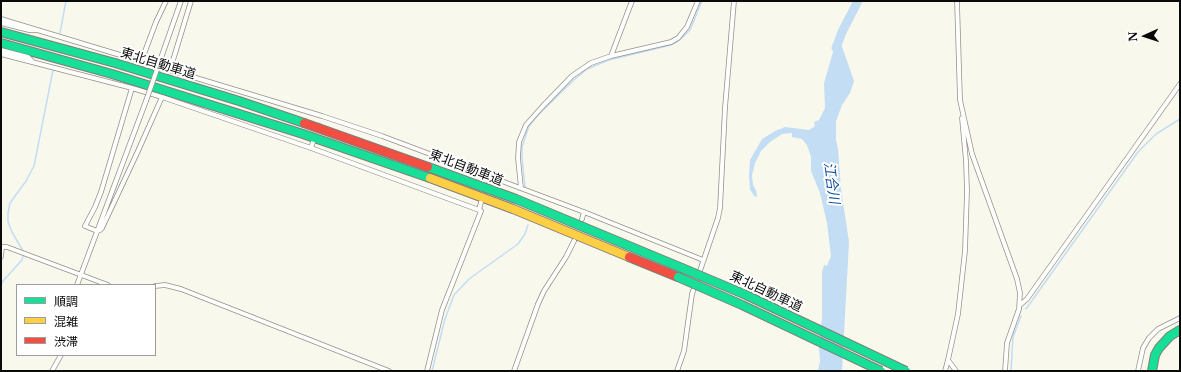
<!DOCTYPE html>
<html>
<head>
<meta charset="utf-8">
<style>
  body { margin:0 }
  #map { position:relative; width:1181px; height:372px; overflow:hidden; background:#f9f8ec; font-family:"Libre Baskerville","Noto Sans JP",serif }
  canvas { display:block }
  .frame { position:absolute; inset:0; border:2px solid #0a0a0a; pointer-events:none }
  .legend { position:absolute; left:16px; top:284px; width:140px; height:72px; box-sizing:border-box; background:#fff; border:1px solid #9d9d9d; margin:0; padding:5px 7px; list-style:none; font-size:12px; color:#0a0a0a }
  .legend li { display:flex; align-items:center; gap:8px; height:20px }
  .legend b { width:20px; border:1px solid #9d9d9d }
  .north { position:absolute; left:1125px; top:16px; width:40px; height:40px; -webkit-text-stroke:3px #fff; paint-order:stroke; rotate:267deg; font-size:11px; font-weight:700; line-height:16px; text-align:center; color:#0a0a0a }
  .north::after { content:''; display:block; margin:auto; width:14px; height:18px; background:#0a0a0a; clip-path:polygon(50% 0,100% 100%,50% 72%,0 100%) }
</style>
</head>
<body>
<div id="map">
<canvas width="1181" height="372"></canvas>
<div class="frame"></div>
<ul class="legend">
<li><b style="height:5px;background:#16e098"></b>順調</li>
<li><b style="height:5px;background:#ffcf43"></b>混雑</li>
<li><b style="height:5px;background:#f24e42"></b>渋滞</li>
</ul>
<div class="north">N</div>
</div>
<script>
const ctx = document.querySelector('canvas').getContext('2d');
ctx.lineJoin = 'round';
function fillPath(path, color) {
  ctx.fillStyle = color;
  ctx.fill(path, 'evenodd');
}
function poly(rows) {
  const path = new Path2D();
  for (const r of rows) {
    path.moveTo(r[0], r[1]);
    for (let i = 2; i < r.length; i += 2) path.lineTo(r[i], r[i + 1]);
  }
  return path;
}
function stroke(path, color, width, dash) {
  ctx.strokeStyle = color;
  ctx.lineWidth = width;
  ctx.lineCap = dash ? 'butt' : 'round';
  ctx.setLineDash(dash || []);
  ctx.stroke(path);
}
function write(font, color, halo, rows, align = 'center') {
  ctx.font = font + ' "Libre Baskerville","Noto Sans JP",serif';
  ctx.lineWidth = 4;
  ctx.setLineDash([]);
  ctx.textBaseline = 'middle';
  ctx.strokeStyle = halo;
  ctx.fillStyle = color;
  for (const [text, x, y, turn = 0] of rows) {
    ctx.save();
    ctx.translate(x, y);
    ctx.rotate((+turn || 0) * Math.PI / 180);
    ctx.textAlign = isNaN(turn) ? turn : align;
    if (halo) ctx.strokeText(text, 0, 0);
    ctx.fillText(text, 0, 0);
    ctx.restore();
  }
}
fillPath(poly([
  [838,35,854,81,850,93,842,105,836,121,836,140,838,149,841,189,849,242,842,371,818,371,820,361,819,348,822,317,822,272,824,265,827,266,831,256,827,223,820,193,811,171,811,157,807,145,802,139,792,137,792,133,782,134,770,142,761,151,755,163,752,175,753,185,756,190,757,197,754,196,750,189,749,176,750,160,762,139,775,131,785,127,809,130,815,126,814,122,819,120,825,108,824,83]
]), '#c2ddf4');
stroke(poly([
  [60,33,66,1],
  [525,187,522,158,522,147,529,126,538,115,575,79,587,69,609,60,671,45,678,41,683,37,690,30,702,1],
  [1,285,3,281,22,260,23,256,23,251,12,232,8,222,8,213,10,203,26,181,34,166,53,70],
  [1026,309,1138,152,1156,134,1180,119],
  [432,371,445,319,454,295,469,279,518,244,525,234,528,225],
  [1011,371,1013,337,1021,316]
]), '#c2ddf4', 1.5);
stroke(poly([
  [836,48,842,32,858,1]
]), '#c2ddf4', 9);
stroke(poly([
  [315,138,320,122],
  [483,198,488,181]
]), '#d5d4ca', 4, [4, 2]);
const street = poly([
  [957,1,960,100,972,154,1017,279,1020,293,1019,309,1007,343,1005,371],
  [1,19,322,116,382,136,584,212,703,260],
  [1,23,29,30,36,30],
  [1,50,28,57,33,62],
  [1,54,132,88,101,192,95,207,85,226,97,231,100,230,102,228,138,151,162,97],
  [611,56,632,1],
  [161,58,181,1],
  [141,62,156,22,166,1],
  [170,70,191,1],
  [132,88,162,97,311,148,479,210],
  [311,148,313,142],
  [521,188,518,158,519,142,526,125,542,107,572,76,591,63,611,56,671,42,678,38,687,27,698,1],
  [582,219,584,212],
  [1,257,2,247,7,247,108,285],
  [77,285,146,101],
  [155,286,165,285,181,289,389,371],
  [1020,305,1027,299,1180,84],
  [948,360,956,371],
  [52,371,61,355],
  [427,371,442,310,481,211,479,210,481,202],
  [514,371,538,304,544,291,566,257,574,241],
  [677,371,684,351,692,294,718,218,720,208,725,108,734,1],
  [945,371,948,360,958,314,965,251,967,191,966,161,962,118],
  [1138,371,1143,348,1149,338,1158,329,1180,318]
]);
const fast = poly([
  [1,32,115,63,239,101,304,123],
  [1,43,112,74,303,134,430,178],
  [428,167,516,199,682,268],
  [1152,371,1155,355,1159,348,1170,336,1180,330]
]);
const slow = poly([
  [430,178,513,209,629,257]
]);
const jam = poly([
  [304,123,428,167],
  [629,257,678,277]
]);
stroke(street, '#92918c', 5.5);
stroke(fast, '#7f7e79', 10);
stroke(slow, '#7f7e79', 10);
stroke(jam, '#7f7e79', 10);
stroke(street, '#fefefc', 4);
stroke(fast, '#16e098', 8);
stroke(slow, '#ffcf43', 8);
stroke(jam, '#f24e42', 8);
const streetBridge = poly([
  [146,101,161,58]
]);
const fastBridge = poly([
  [682,268,746,295,906,371],
  [678,277,742,305,881,371]
]);
stroke(streetBridge, '#92918c', 5.5, []);
stroke(fastBridge, '#7f7e79', 10, []);
stroke(streetBridge, '#fefefc', 4);
stroke(fastBridge, '#16e098', 8);
write('13px', '#0a0a0a', '#fff', [
  ["東北自動車道",158,64,17],
  ["東北自動車道",466,168,21],
  ["東北自動車道",766,292,25]
]);
write('italic 14px', '#134f9b', '#fff', [
  ["江合川",831,183,82]
]);
</script>
</body>
</html>
